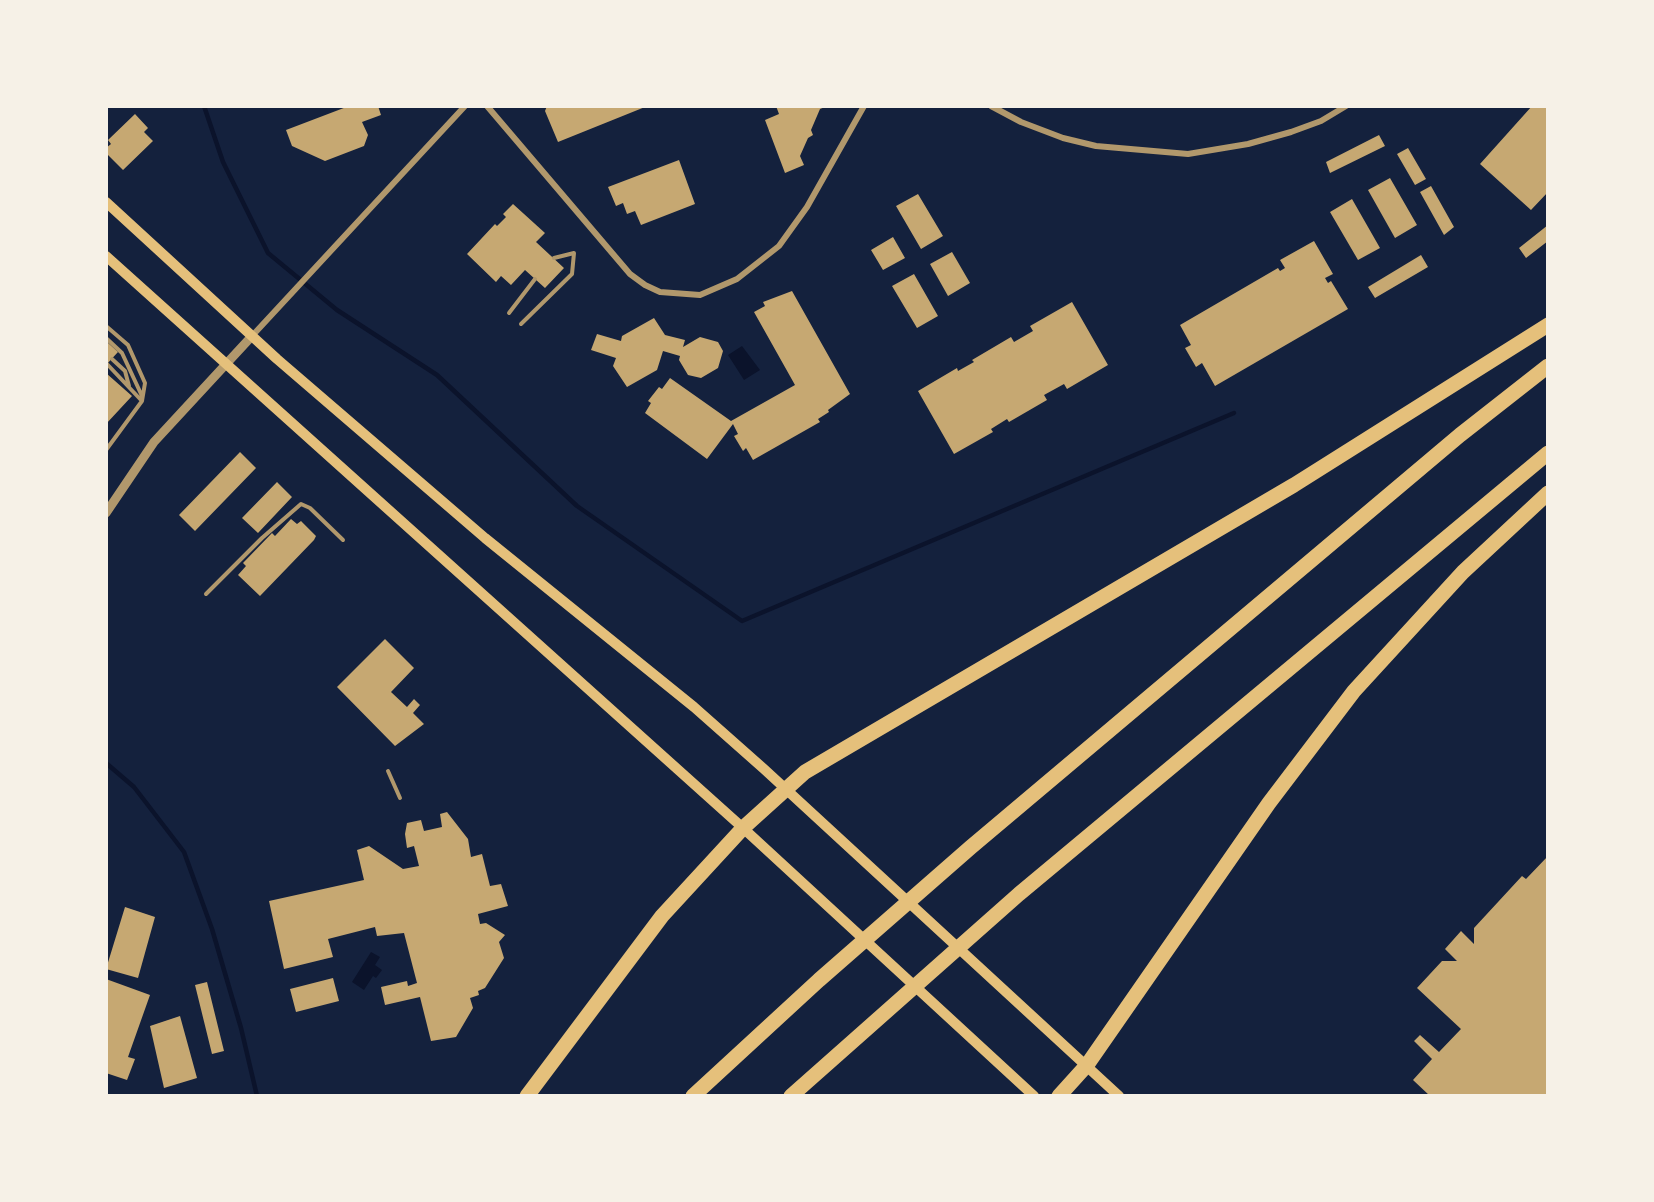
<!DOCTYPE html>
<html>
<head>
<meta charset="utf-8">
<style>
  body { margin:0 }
  #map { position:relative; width:1654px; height:1202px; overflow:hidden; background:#14213d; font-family:"Noto Sans",sans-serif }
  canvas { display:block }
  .frame { position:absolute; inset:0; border:108px solid #f6f1e7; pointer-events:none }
</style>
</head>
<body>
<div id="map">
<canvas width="1654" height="1202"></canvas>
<div class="frame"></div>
</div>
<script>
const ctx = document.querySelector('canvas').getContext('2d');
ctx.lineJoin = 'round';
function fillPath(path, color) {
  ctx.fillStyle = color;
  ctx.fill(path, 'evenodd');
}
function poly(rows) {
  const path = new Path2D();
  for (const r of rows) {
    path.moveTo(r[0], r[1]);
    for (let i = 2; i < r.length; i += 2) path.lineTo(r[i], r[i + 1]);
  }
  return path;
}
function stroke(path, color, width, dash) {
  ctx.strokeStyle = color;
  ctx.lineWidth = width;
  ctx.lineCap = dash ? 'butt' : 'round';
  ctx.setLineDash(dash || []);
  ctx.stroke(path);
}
fillPath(poly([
  [742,346,760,370,744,380,728,355],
  [371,952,380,957,375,965,382,970,376,978,373,976,364,990,352,982]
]), '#0b132b');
stroke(poly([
  [204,106,223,162,268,253,337,310,437,375,577,506,742,621,1234,413],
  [106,763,134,787,184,852,212,929,241,1028,257,1096]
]), '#0b132b', 4.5);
fillPath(poly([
  [349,106,378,106,381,115,362,122,368,135,364,146,325,161,292,146,286,130],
  [547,106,645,106,645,107,558,142,545,111],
  [776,106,825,107,820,109,811,130,813,135,808,138,800,156,804,165,785,173,765,120,779,114],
  [1532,106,1548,106,1548,192,1531,210,1480,164],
  [135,114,148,128,144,132,153,141,123,170,106,153,106,148,111,144,108,140],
  [1379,135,1385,146,1330,173,1326,162],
  [1408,148,1426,179,1415,185,1397,154],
  [679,160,695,204,641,225,635,211,627,214,623,203,616,206,608,187],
  [1390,178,1417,225,1395,238,1368,190],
  [1431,186,1454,227,1444,235,1420,192],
  [918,194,943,236,921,249,896,206],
  [1352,199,1380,248,1358,260,1330,212],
  [513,204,545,233,536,242,564,268,545,288,525,270,511,285,501,276,496,282,467,254,495,224,497,226,506,217,503,214],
  [1548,225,1548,241,1526,258,1519,248],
  [893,237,905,258,883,270,871,250],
  [1314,241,1333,274,1325,278,1328,283,1331,281,1348,309,1215,386,1202,363,1196,367,1185,348,1191,345,1180,325,1278,268,1280,271,1285,268,1280,260],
  [952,252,970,283,948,296,930,264],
  [1421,255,1428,267,1375,298,1368,287],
  [914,274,938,316,917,328,892,286],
  [792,291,850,394,828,410,829,412,818,419,820,422,753,460,746,448,743,451,734,436,738,434,733,424,707,459,645,413,651,403,648,401,659,387,662,389,670,378,731,421,795,385,754,312,765,306,763,302],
  [1072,302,1108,365,1067,389,1064,384,1044,395,1047,400,1009,422,1007,419,991,429,993,432,954,454,918,391,957,368,958,371,974,362,972,360,1011,337,1014,342,1033,331,1030,326],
  [654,318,665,335,685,340,683,347,700,337,718,342,723,351,718,368,701,378,688,375,679,360,680,356,663,351,657,370,627,387,613,366,616,358,591,350,597,334,621,341,622,336],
  [106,341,118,352,106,365],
  [106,373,132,396,106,424],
  [240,452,256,468,195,531,179,515],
  [277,482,292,497,258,533,242,518],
  [291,519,297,524,301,521,316,536,314,540,260,596,238,575,246,566,243,563,272,533,275,536],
  [385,639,414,668,391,692,407,707,414,699,420,705,413,713,424,724,395,746,337,687],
  [447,812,468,839,471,857,482,854,490,886,501,884,508,906,478,914,480,924,486,923,505,935,499,942,504,958,485,988,478,991,479,995,470,998,473,1008,456,1037,431,1041,420,997,385,1005,381,987,407,981,408,986,417,983,404,933,377,936,375,927,328,939,333,957,284,969,269,901,364,880,357,850,369,846,403,869,419,866,414,846,407,848,405,834,407,823,421,820,424,831,442,827,440,814],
  [1548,856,1548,1096,1430,1096,1413,1080,1432,1059,1414,1041,1420,1035,1439,1052,1461,1029,1417,988,1442,961,1457,961,1445,949,1461,931,1474,944,1474,928,1522,876,1526,879],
  [125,907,155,917,138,978,106,969],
  [333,978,339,1001,296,1012,290,989],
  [106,979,150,995,128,1057,135,1059,127,1080,106,1073],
  [207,982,224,1051,212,1054,195,985],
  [180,1016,197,1078,164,1088,150,1026]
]), '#c6a872');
stroke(poly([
  [509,313,535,279],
  [521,324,572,274,574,253,554,258],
  [106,326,128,345,145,383,142,401,106,450],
  [106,338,122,353,142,396],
  [112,359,125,371,129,386],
  [107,364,141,400],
  [206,594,262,538,301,504,310,508,343,540],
  [388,771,400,798]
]), '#b1986c', 4);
stroke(poly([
  [487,106,630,274,645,285,660,292,700,295,737,279,779,246,807,207,864,106],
  [991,106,1021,122,1063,138,1096,146,1188,154,1248,144,1291,132,1321,121,1346,106],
  [252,336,465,106]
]), '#b1986c', 6);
stroke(poly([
  [106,513,154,442,252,336]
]), '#b1986c', 9);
stroke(poly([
  [106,202,277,359,485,538,694,707,764,769,1119,1096],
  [106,256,743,828,1034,1096]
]), '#e5c07b', 10);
stroke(poly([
  [527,1096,662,916,743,828,805,772,1294,485,1548,325],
  [693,1096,819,980,971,847,1460,435,1548,366],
  [791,1096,1019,894,1548,453],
  [1059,1096,1087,1065,1269,803,1354,691,1463,572,1548,493]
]), '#e5c07b', 15);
</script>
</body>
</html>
